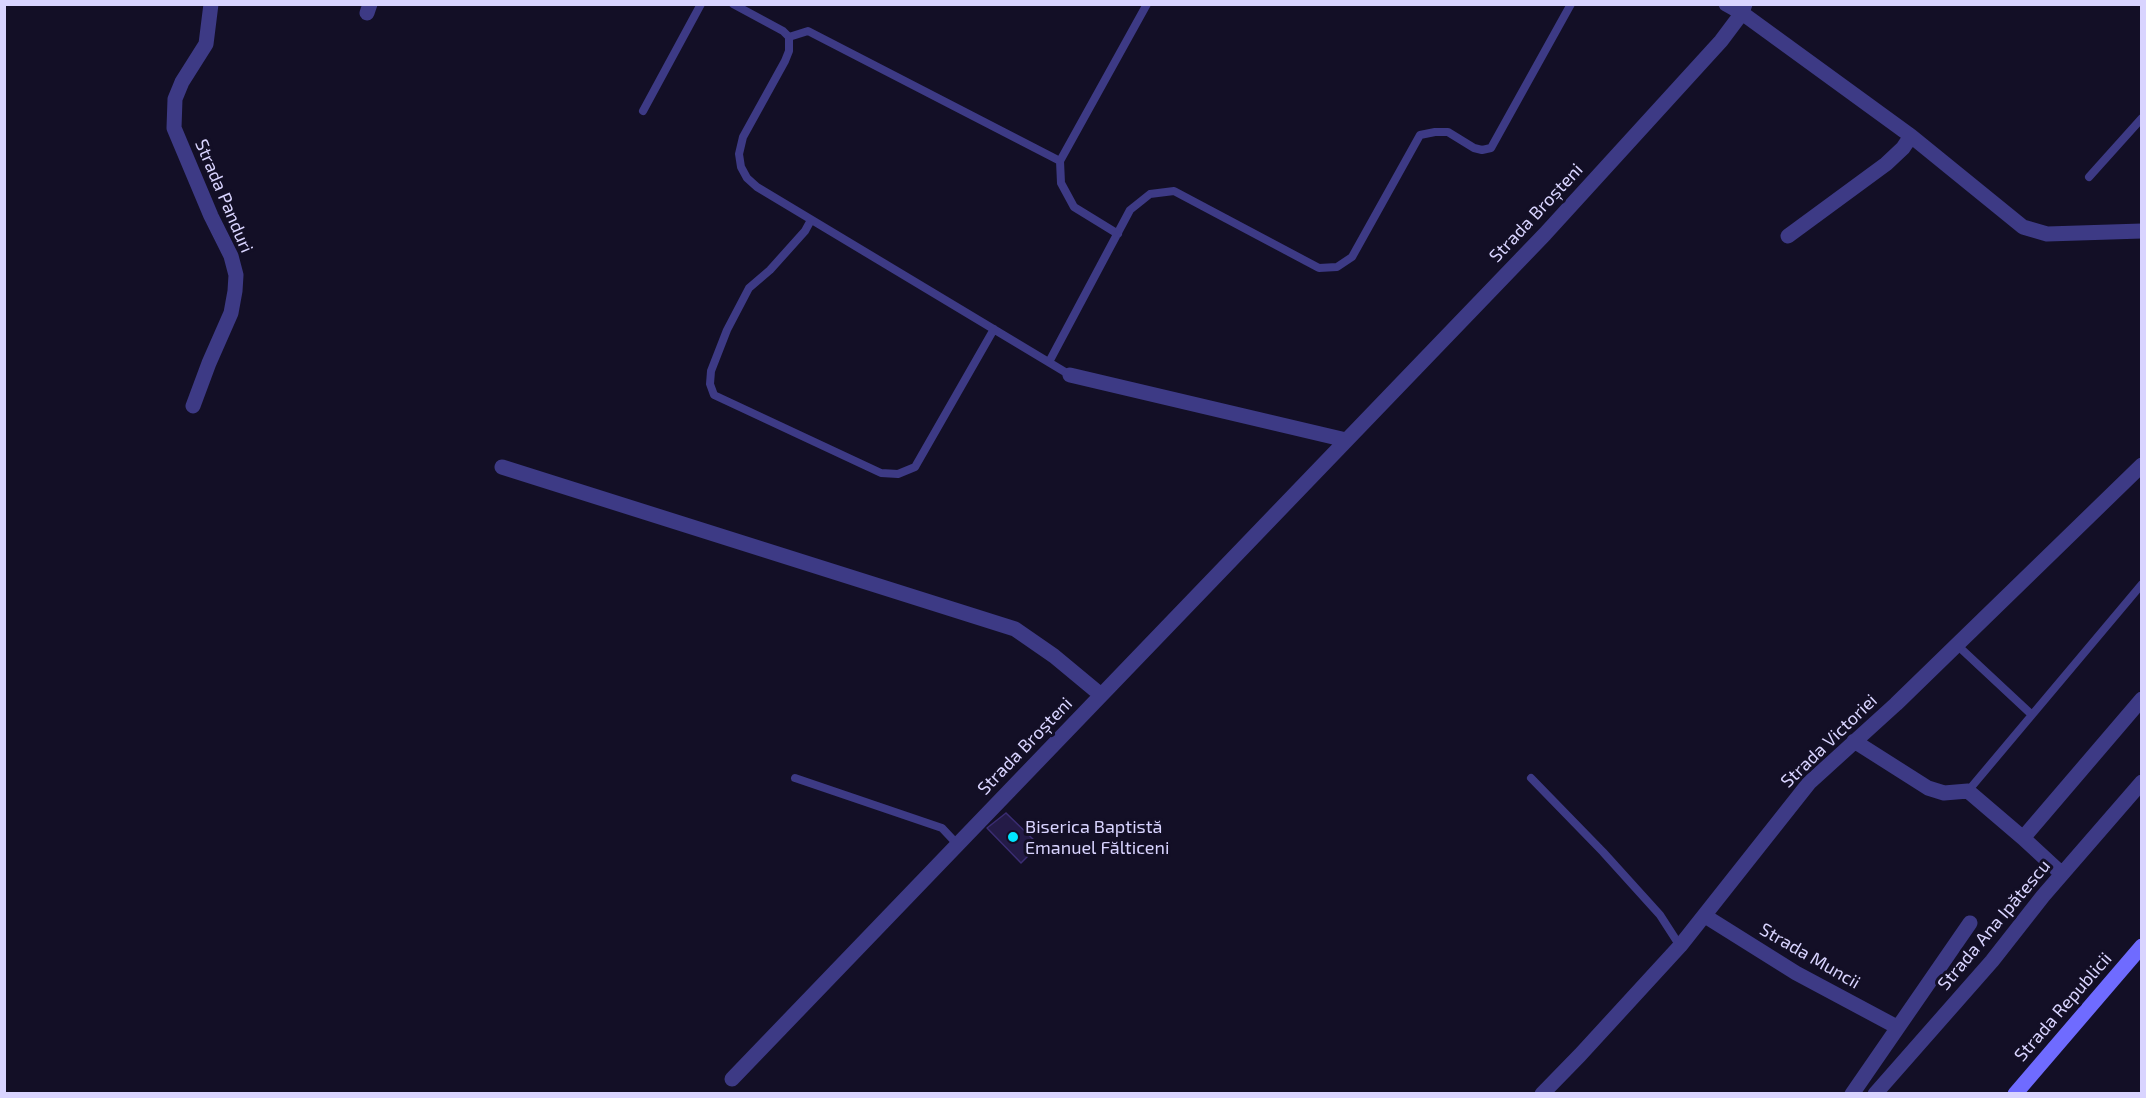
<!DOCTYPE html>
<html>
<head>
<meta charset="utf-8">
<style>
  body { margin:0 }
  #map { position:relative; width:2146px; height:1098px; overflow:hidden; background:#130f26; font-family:"Exo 2",sans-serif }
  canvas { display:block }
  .frame { position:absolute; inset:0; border:6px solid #d9d4ff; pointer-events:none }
</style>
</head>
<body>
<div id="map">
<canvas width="2146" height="1098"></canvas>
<div class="frame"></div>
</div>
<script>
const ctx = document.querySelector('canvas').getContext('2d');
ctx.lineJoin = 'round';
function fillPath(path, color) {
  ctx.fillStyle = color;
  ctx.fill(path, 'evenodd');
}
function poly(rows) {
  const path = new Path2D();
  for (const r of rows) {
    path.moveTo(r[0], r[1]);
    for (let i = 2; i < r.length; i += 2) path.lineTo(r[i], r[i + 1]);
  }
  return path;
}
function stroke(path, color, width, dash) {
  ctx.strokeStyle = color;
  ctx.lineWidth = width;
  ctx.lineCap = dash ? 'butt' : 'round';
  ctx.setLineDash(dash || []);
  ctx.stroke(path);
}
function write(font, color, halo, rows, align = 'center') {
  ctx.font = font + ' "Exo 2",sans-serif';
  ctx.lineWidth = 6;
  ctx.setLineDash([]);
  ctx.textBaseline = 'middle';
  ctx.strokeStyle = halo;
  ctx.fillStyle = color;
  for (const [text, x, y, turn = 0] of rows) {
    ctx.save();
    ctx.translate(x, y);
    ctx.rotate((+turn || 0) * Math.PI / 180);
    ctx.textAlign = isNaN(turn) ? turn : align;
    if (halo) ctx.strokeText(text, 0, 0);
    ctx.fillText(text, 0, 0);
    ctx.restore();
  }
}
const building = poly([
  [1006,813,1039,845,1021,863,987,828,1006,813]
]);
fillPath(building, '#241b47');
stroke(building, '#3b2d73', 1.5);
stroke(poly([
  [733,4,783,31,789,37,789,51,785,61,743,137,739,154,741,167,747,178,757,187,1070,375],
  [789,37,808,31,1060,161],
  [643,111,701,4],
  [2089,177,2142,118],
  [811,220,805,231,770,270,749,288,727,330,711,371,710,384,714,395,881,473,898,474,915,467,994,329],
  [1118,234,1074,207,1061,183,1060,161,1147,4],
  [1049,362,1130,210,1150,194,1174,191,1319,268,1337,267,1352,257,1420,135,1435,132,1448,132,1474,148,1482,150,1491,148,1571,4],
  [1957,645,2031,714],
  [795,778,942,828,957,844],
  [1531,778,1603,852,1660,915,1680,946],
  [1968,791,2142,584]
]), '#3d3a85', 8);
stroke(poly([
  [1726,4,1742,13,1911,136,2023,227,2047,234,2142,231],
  [367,13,370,4],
  [1788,236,1886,164,1903,148,1911,136],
  [1070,375,1346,440],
  [193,406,209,363,231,313,235,291,236,275,231,256,211,216,174,128,175,99,182,82,206,44,211,4],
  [502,467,1015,629,1054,656,1101,695],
  [1854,741,1928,788,1944,793,1968,791,2023,838,2062,874],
  [2023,838,2142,699],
  [1705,916,1796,973,1897,1027],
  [732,1079,1545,234,1721,41,1742,13,1745,4],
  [1542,1094,1580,1055,1680,946,1809,783,1896,704,2142,465],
  [1852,1094,1970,923],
  [1875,1094,1992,961,2043,896,2142,782]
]), '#3d3a85', 15);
stroke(poly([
  [2015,1094,2142,946]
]), '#6f6bff', 15);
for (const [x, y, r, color] of [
  [1013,837,6,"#00e5ff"]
]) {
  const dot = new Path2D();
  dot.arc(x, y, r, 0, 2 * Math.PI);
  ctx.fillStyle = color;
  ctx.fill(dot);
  stroke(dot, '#130f26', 2);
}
write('18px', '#d9d4ff', '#130f26', [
  ["Strada Panduri",224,196,67],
  ["Strada Broșteni",1536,213,-47],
  ["Strada Victoriei",1829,741,-44],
  ["Strada Broșteni",1025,746,-46],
  ["Strada Ana Ipătescu",1994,925,-50],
  ["Strada Muncii",1810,956,30],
  ["Strada Republicii",2063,1007,-49]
]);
write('18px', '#d9d4ff', '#130f26', [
  ["Biserica Baptistă",1025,827],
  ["Emanuel Fălticeni",1025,848]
], 'left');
</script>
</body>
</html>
